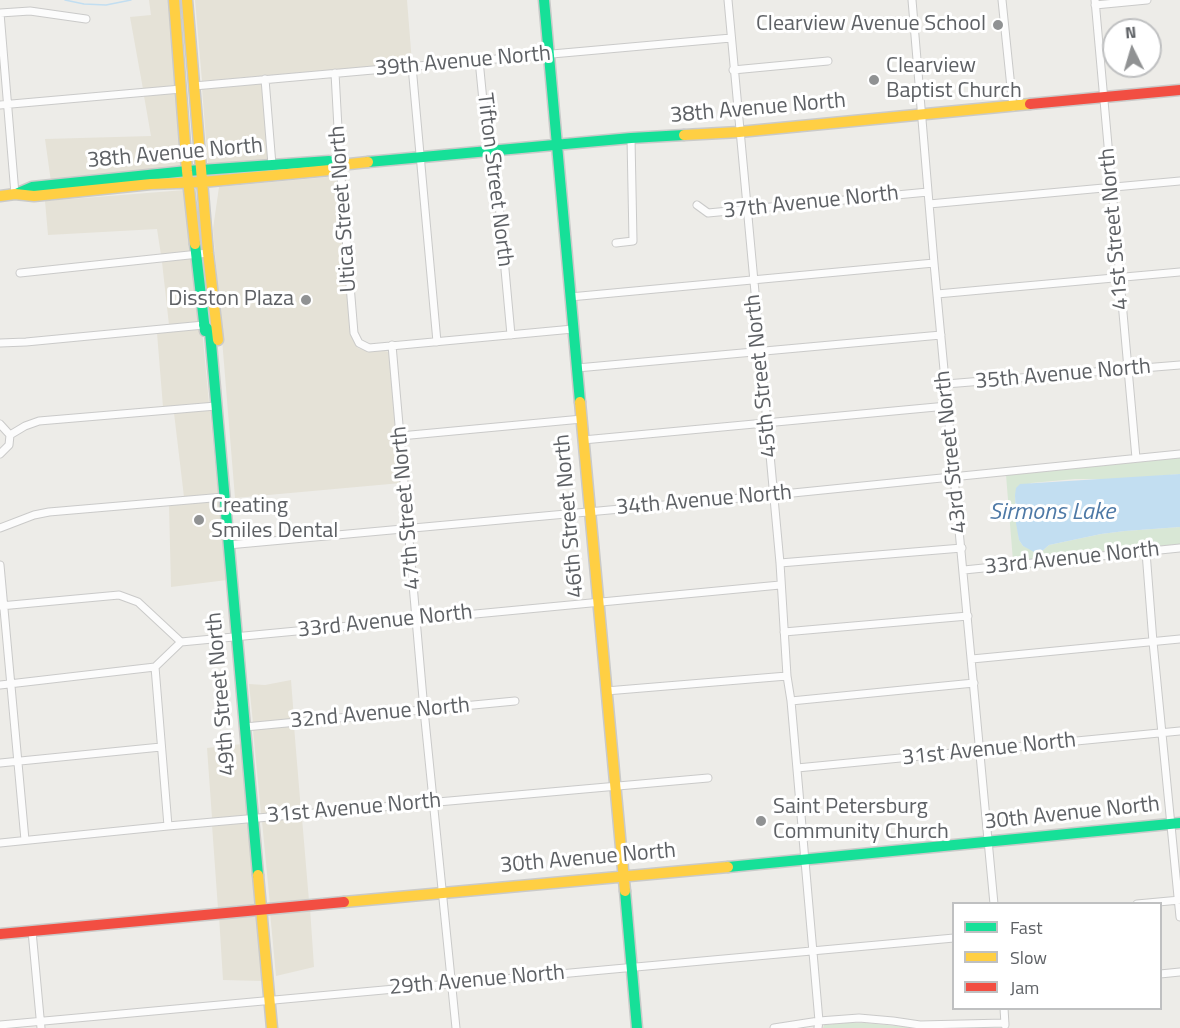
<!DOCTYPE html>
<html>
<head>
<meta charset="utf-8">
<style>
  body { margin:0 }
  #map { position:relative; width:1180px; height:1028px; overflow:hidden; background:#edece8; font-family:"Titillium Web",sans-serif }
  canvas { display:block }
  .legend { position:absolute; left:952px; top:902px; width:210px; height:108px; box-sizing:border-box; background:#fff; border:2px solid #bfc0c1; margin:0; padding:8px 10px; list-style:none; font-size:18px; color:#5e6165 }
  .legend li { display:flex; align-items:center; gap:12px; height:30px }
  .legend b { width:30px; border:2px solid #bfc0c1 }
  .north { position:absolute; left:1102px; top:18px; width:60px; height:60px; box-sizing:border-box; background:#fff; border:2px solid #bfc0c1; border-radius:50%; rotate:355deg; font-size:16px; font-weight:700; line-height:24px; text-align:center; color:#5e6165 }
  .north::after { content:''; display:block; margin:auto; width:21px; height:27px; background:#909293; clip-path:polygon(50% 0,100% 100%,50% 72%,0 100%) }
</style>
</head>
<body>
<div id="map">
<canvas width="1180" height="1028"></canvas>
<ul class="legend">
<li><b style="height:8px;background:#16e098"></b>Fast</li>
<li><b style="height:8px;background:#ffcf43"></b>Slow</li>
<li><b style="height:8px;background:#f24e42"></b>Jam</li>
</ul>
<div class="north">N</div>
</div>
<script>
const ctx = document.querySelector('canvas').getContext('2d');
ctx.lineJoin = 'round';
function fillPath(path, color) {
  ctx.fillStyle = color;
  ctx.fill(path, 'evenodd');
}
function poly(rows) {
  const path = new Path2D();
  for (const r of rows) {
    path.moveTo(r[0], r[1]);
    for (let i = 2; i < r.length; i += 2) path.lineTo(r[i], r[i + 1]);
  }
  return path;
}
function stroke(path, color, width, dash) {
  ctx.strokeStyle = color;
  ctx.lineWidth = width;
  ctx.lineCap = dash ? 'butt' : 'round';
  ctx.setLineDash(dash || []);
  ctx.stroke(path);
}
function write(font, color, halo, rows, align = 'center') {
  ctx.font = font + ' "Titillium Web",sans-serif';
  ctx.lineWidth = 6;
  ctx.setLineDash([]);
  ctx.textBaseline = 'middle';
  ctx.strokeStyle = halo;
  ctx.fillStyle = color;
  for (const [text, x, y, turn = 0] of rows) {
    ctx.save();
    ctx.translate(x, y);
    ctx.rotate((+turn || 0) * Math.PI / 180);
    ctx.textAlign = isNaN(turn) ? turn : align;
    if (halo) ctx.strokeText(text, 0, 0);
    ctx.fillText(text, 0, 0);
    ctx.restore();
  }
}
fillPath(poly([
  [149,0,169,0,177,85,143,89,130,17,151,15],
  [195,0,407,0,412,63,202,81],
  [262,83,268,162,208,166,202,88],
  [178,92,184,168,51,182,45,139,151,136,144,96],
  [338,176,351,333,358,348,368,351,381,350,389,352,401,483,235,498,213,229,219,187],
  [185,190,192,252,161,255,157,229,48,235,45,201],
  [193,258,201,322,169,325,162,262],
  [202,329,209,403,163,407,157,333],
  [210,410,218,494,184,497,174,413],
  [219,501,227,580,171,587,169,505],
  [291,680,294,719,253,723,249,684,265,685],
  [294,726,301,811,261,814,253,730],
  [242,744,248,816,212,818,207,748],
  [302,818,309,901,270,905,262,821],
  [249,823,256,906,218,909,212,825],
  [310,908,314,967,276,976,270,912],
  [257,913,263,981,223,980,219,916]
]), '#e5e2d7');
fillPath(poly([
  [1180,458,1180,474,1123,479,1075,479,1031,483,1015,495,1015,507,1019,540,1023,546,1041,552,1049,545,1101,534,1125,531,1180,527,1180,544,1013,561,1006,475],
  [845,1023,866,1023,916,1028,823,1028,824,1025]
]), '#d8e7d5');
fillPath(poly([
  [1180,474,1180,527,1125,531,1101,534,1049,545,1041,552,1034,552,1023,546,1019,540,1016,523,1015,495,1016,488,1020,484]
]), '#c2def1');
stroke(poly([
  [65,0,84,4,106,5,131,0]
]), '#c2def1', 1.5);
const street = poly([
  [728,0,780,563,787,676,791,701,819,1021,818,1028],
  [912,0,934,263,994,904],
  [1002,0,1013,107],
  [1095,0,1136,458],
  [1095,5,1147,0],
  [0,13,15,194],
  [0,13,30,11,86,19],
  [479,60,488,152,495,160,511,335],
  [412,66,437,342],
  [733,70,828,61],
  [335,73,340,165,354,333,359,343,369,348,573,329],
  [265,79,272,165],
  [194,86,731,38],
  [0,105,181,89],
  [929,204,1180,181],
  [697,205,708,213,928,192],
  [616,243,633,241,631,138],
  [20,273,208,253],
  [937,294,1180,272],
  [570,297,934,263],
  [0,343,26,342,204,325],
  [392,345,424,710,456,1028],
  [577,368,941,335],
  [946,384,1180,365],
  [0,424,10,435],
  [400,436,582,419],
  [583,440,947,406],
  [0,454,9,445,10,435,25,426,39,421,216,406],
  [0,528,34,515,49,512,224,497],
  [228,545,773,495,1180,454],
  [1146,552,1153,642,1180,917],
  [780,563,962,548],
  [0,565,25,840],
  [964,570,1180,548],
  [0,606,119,595,138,602,181,642],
  [784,632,968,616],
  [972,659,1180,639],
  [155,667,168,826],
  [0,685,155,667,181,642,780,585],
  [606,691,787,676],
  [791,701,974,683],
  [245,727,515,701],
  [0,763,161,747],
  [797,768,1180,731],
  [0,843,168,826,708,778],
  [1137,904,1180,900],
  [32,931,41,1028],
  [1160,974,1180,972],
  [1004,1008,1005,1025],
  [0,1025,954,938],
  [774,1028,819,1021,859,1018,893,1021,920,1025,1005,1023]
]);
const fast = poly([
  [544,0,580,402],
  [368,162,631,138,684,135],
  [18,193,32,187,187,171,329,161,340,165],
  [195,244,205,331],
  [204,325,210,332,258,875],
  [728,867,1180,823],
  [625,891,637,1028]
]);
const slow = poly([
  [174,0,187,171,195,244],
  [187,0,208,253,218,340],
  [684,135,739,132,1030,104],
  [0,196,15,194,34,196,151,184,202,182,330,170,340,165,368,162],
  [580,402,625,891],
  [258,875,272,1028],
  [344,902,728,867]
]);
const jam = poly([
  [1030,104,1180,90],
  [0,934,344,902]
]);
stroke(street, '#cacac9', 9);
stroke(fast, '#cacac9', 13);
stroke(slow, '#cacac9', 13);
stroke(jam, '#cacac9', 13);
stroke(street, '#fcfcfc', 7);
stroke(fast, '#16e098', 10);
stroke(slow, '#ffcf43', 10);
stroke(jam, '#f24e42', 10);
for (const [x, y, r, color] of [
  [998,25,6,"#909293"],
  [874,80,6,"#909293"],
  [306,300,6,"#909293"],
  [199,520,6,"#909293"],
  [761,821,6,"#909293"]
]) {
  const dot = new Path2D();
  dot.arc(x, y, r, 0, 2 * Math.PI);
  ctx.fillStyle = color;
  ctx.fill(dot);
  stroke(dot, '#fff', 2);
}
write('22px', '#5e6165', '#fff', [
  ["Clearview Avenue School",986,25,"right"],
  ["Clearview",886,67],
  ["Baptist Church",886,92],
  ["Disston Plaza",294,300,"right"],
  ["Creating",211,507],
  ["Smiles Dental",211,532],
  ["Saint Petersburg",773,808],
  ["Community Church",773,833]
], 'left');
write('22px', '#5e6165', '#fff', [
  ["39th Avenue North",463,62,-5],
  ["38th Avenue North",758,109,-5],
  ["38th Avenue North",175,154,-5],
  ["Tifton Street North",494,180,83],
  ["37th Avenue North",811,203,-6],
  ["Utica Street North",344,209,-94],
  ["41st Street North",1115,229,-95],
  ["35th Avenue North",1063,375,-5],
  ["45th Street North",762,376,-96],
  ["43rd Street North",952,452,-96],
  ["34th Avenue North",704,501,-5],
  ["47th Street North",407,508,-95],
  ["46th Street North",570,516,-95],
  ["33rd Avenue North",1072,559,-6],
  ["33rd Avenue North",385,622,-6],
  ["49th Street North",222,694,-95],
  ["32nd Avenue North",380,714,-5],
  ["31st Avenue North",989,750,-6],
  ["31st Avenue North",354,809,-5],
  ["30th Avenue North",1072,814,-6],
  ["30th Avenue North",588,859,-5],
  ["29th Avenue North",477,981,-5]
]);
write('italic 24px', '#4e79a6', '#fff', [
  ["Sirmons Lake",1052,513]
]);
</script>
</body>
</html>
